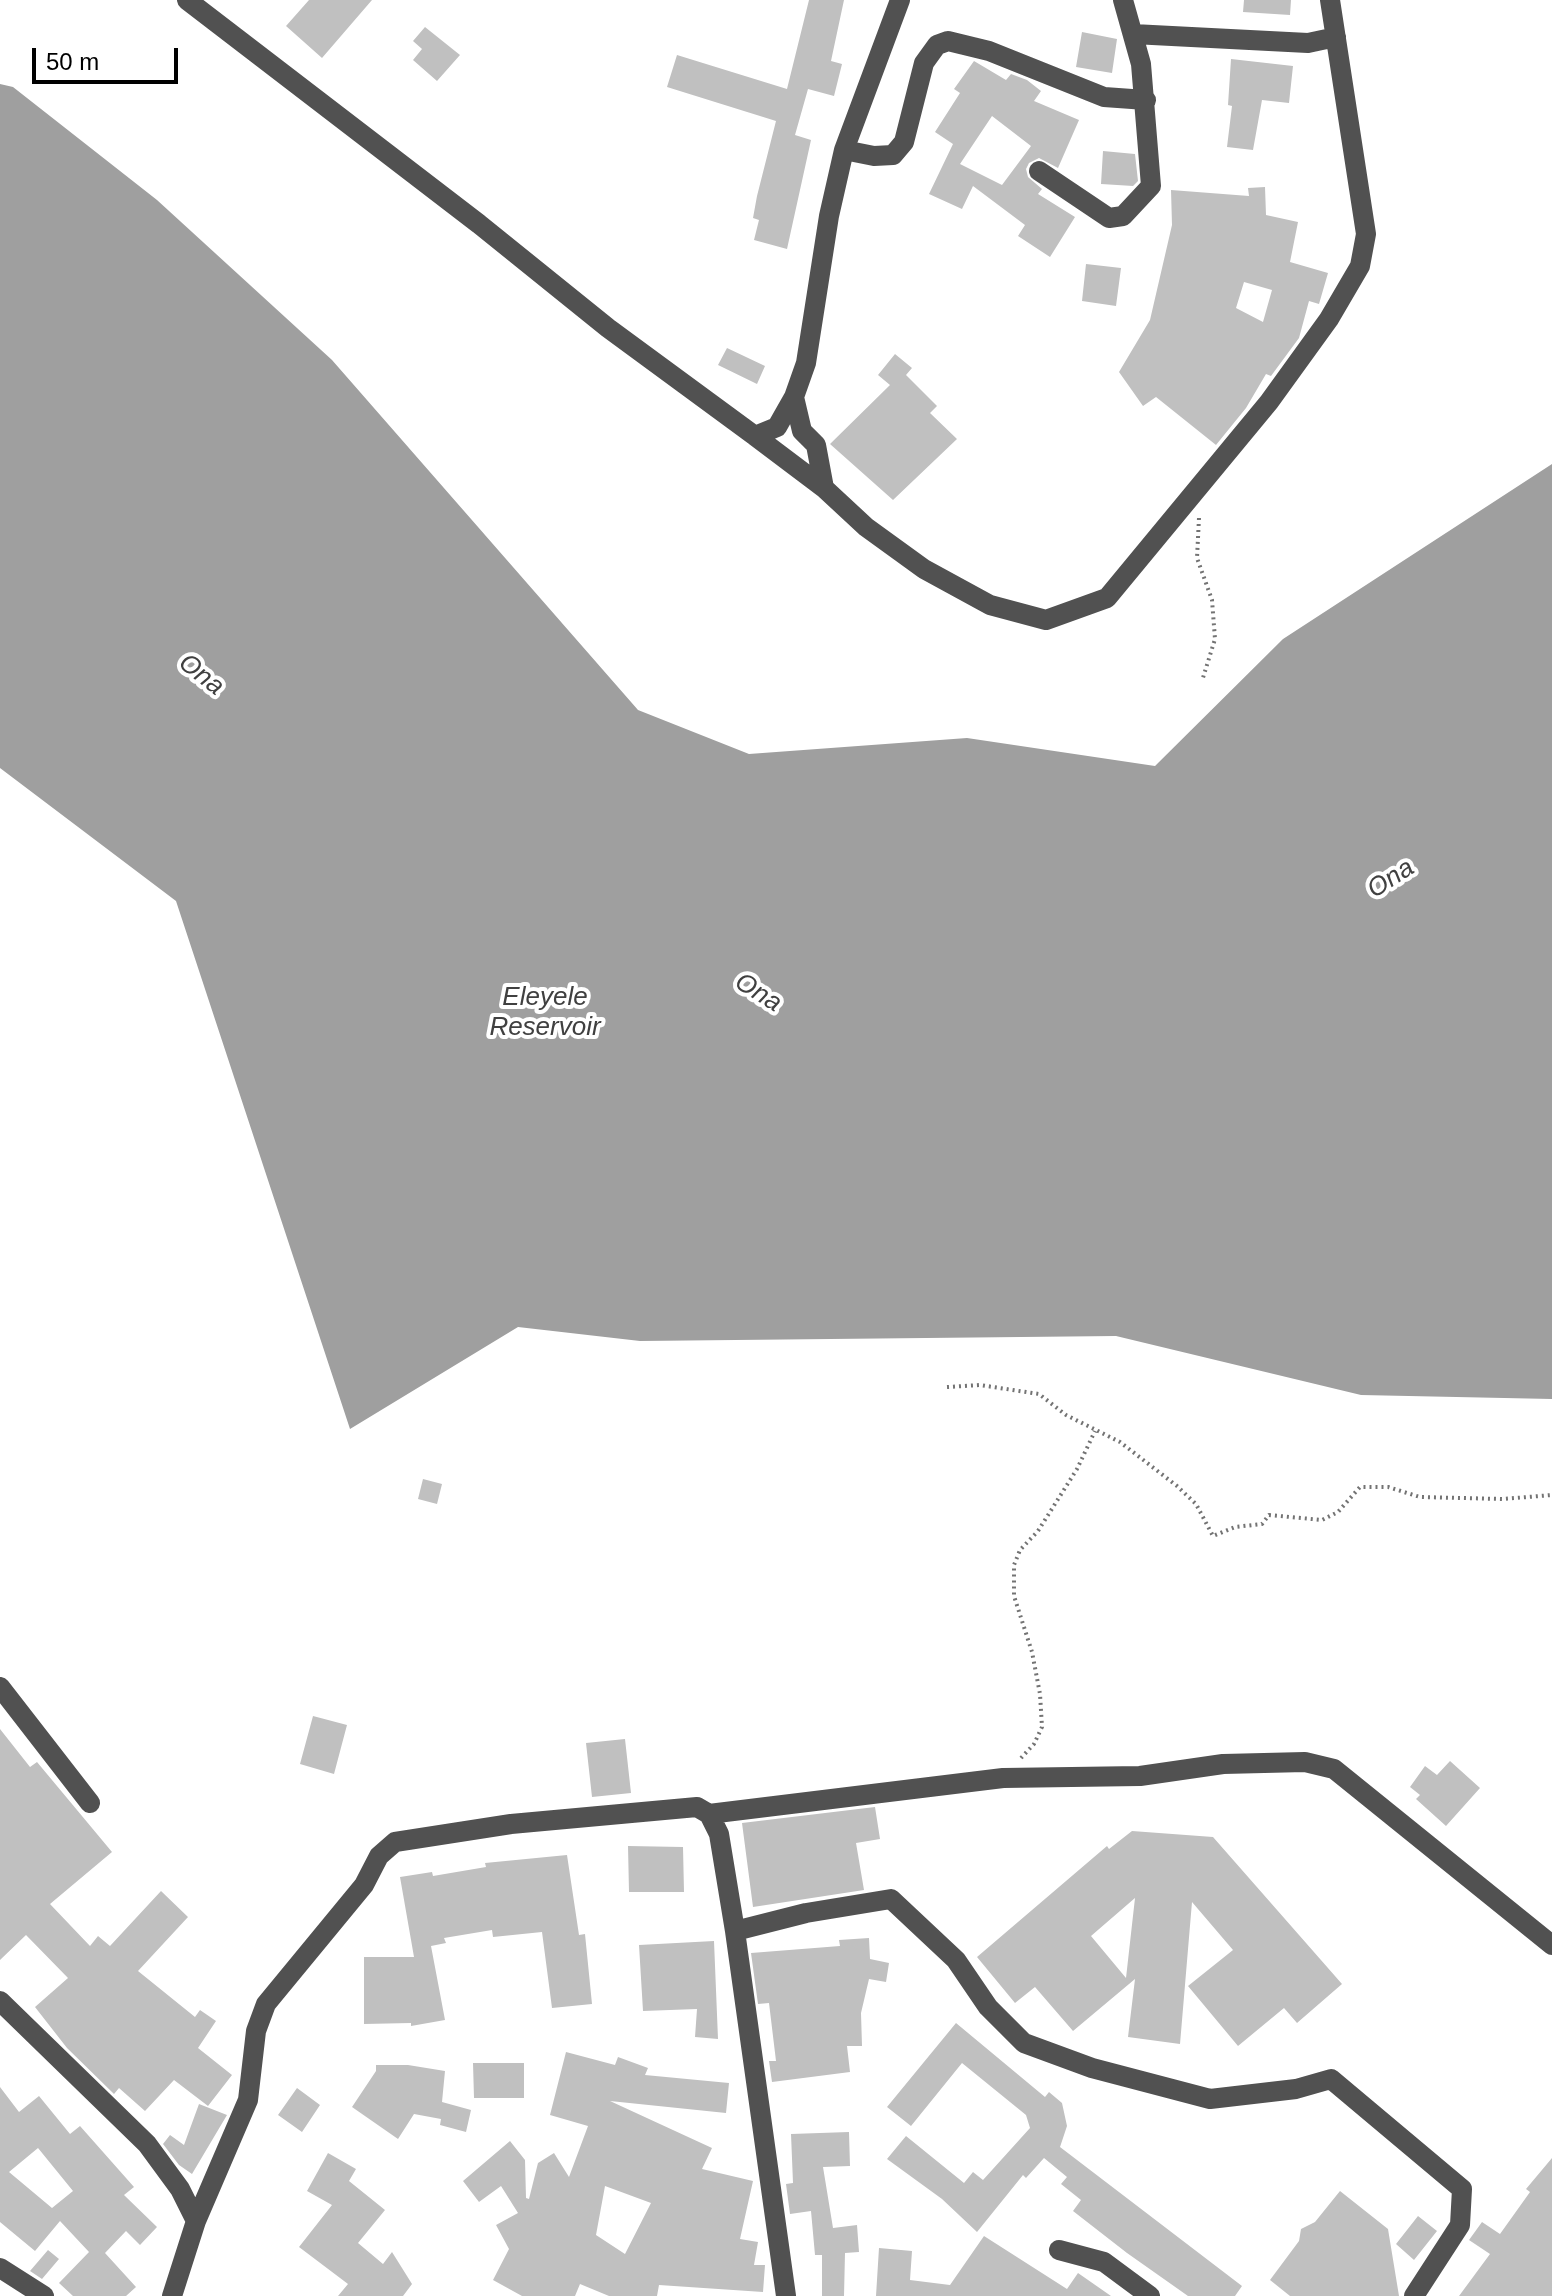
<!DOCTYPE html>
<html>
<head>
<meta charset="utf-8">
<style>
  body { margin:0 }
  #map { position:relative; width:1552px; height:2296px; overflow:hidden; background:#fff; font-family:Helvetica,sans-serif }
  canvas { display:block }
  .scale { position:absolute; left:32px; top:48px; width:146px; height:36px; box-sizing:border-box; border:4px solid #000; border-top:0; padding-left:10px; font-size:24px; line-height:28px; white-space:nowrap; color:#000; -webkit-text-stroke:6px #fff; paint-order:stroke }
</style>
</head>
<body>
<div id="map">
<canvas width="1552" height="2296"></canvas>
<div class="scale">50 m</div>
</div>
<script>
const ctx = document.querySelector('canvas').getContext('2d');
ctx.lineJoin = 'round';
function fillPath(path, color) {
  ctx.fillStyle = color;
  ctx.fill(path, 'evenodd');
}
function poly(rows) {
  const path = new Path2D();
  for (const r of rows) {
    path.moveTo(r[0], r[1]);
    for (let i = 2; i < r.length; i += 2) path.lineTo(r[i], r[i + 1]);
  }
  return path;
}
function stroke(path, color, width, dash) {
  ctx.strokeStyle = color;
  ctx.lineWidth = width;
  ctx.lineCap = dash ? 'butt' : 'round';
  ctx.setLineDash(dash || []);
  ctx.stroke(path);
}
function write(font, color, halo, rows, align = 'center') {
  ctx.font = font + ' Helvetica,sans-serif';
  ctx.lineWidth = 8;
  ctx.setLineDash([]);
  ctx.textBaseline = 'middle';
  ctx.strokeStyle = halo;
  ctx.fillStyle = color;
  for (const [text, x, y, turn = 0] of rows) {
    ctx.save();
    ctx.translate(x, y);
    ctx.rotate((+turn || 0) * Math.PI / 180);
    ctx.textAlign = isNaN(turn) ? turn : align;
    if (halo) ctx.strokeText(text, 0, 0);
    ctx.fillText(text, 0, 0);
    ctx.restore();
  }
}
fillPath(poly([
  [0,84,13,87,157,200,332,360,638,710,749,754,967,738,1155,766,1283,639,1552,464,1552,1399,1361,1395,1116,1336,640,1341,518,1327,350,1429,176,901,0,768]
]), '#9f9f9f');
fillPath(poly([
  [309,0,372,0,322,58,286,26],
  [809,0,844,0,831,61,842,64,834,96,808,89,795,135,811,140,787,249,754,240,759,220,753,218,757,196,776,121,667,87,677,55,787,89],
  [1244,0,1291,0,1290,15,1243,12],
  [425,27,460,55,437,81,413,60,422,49,413,41],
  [1082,32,1117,39,1112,73,1076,67],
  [1231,59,1293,66,1289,103,1262,100,1253,150,1227,147,1232,106,1228,105],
  [974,61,1006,80,1011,74,1027,80,1041,91,1034,101,1079,120,1058,168,1039,158,1029,163,1026,169,1028,177,1042,189,1038,194,1075,217,1050,257,1018,236,1025,225,973,186,962,209,929,194,953,144,935,132,960,93,954,89],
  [992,116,1031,146,1002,185,960,164],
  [1103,151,1135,154,1138,181,1133,186,1101,184],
  [1265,187,1266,215,1298,222,1290,262,1328,273,1319,304,1309,301,1299,338,1271,376,1266,374,1246,408,1216,445,1156,397,1143,406,1119,372,1150,320,1172,225,1171,190,1249,196,1248,188],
  [1244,282,1272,290,1263,322,1236,308],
  [1086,264,1121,268,1116,306,1082,301],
  [727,348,765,366,757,384,718,365],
  [895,354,912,368,906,375,937,406,930,413,957,439,893,500,830,444,890,385,878,375],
  [423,1479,442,1484,437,1504,418,1499],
  [313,1716,347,1725,334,1774,300,1764],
  [0,1729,30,1767,37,1762,112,1852,50,1904,90,1946,98,1936,110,1946,161,1891,188,1917,138,1971,195,2017,200,2010,216,2021,198,2048,232,2075,208,2106,174,2080,145,2111,119,2088,114,2094,67,2048,35,2007,68,1978,26,1935,0,1960],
  [625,1739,631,1793,592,1797,586,1743],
  [1450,1761,1480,1788,1446,1826,1416,1799,1420,1795,1410,1787,1425,1766,1437,1775],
  [875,1807,880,1839,856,1843,864,1890,753,1907,742,1823],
  [1132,1831,1213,1837,1342,1984,1297,2023,1284,2008,1238,2046,1188,1986,1233,1950,1192,1902,1180,2044,1128,2037,1135,1979,1073,2031,1035,1987,1015,2003,977,1957,1107,1846,1109,1849],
  [1135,1898,1126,1978,1091,1936],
  [628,1846,683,1847,684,1892,629,1892],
  [567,1855,579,1935,585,1934,592,2004,552,2008,542,1932,493,1937,492,1930,444,1938,446,1943,431,1946,445,2020,411,2026,411,2023,364,2024,364,1957,414,1957,400,1877,432,1872,433,1876,486,1867,485,1863],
  [869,1938,870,1959,889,1963,886,1982,869,1979,861,2013,862,2046,847,2046,850,2072,772,2082,769,2061,776,2061,769,2003,758,2004,751,1953,840,1946,839,1940],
  [714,1941,718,2039,695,2037,697,2009,643,2011,639,1945],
  [956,2023,1045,2097,1049,2092,1062,2103,1067,2126,1060,2147,1242,2286,1235,2296,1188,2296,1127,2253,1073,2211,1081,2200,1061,2184,1067,2177,1044,2158,1026,2178,1023,2175,977,2232,942,2199,887,2159,906,2136,964,2183,973,2172,983,2180,1030,2128,1026,2115,962,2063,911,2126,887,2107],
  [566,2052,615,2065,618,2057,648,2068,645,2075,729,2083,726,2113,610,2101,712,2148,702,2169,753,2181,740,2239,758,2242,754,2265,765,2265,763,2292,659,2285,657,2296,609,2296,580,2284,575,2296,522,2296,493,2280,509,2249,496,2225,518,2213,501,2186,479,2202,463,2181,510,2141,525,2160,526,2198,529,2199,538,2163,554,2153,569,2177,588,2126,550,2115],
  [605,2186,651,2203,625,2254,596,2235],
  [473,2063,524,2063,524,2098,474,2098],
  [376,2065,408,2065,445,2071,442,2102,471,2110,466,2132,440,2125,441,2119,414,2114,398,2139,352,2107,376,2071],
  [0,2087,19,2112,39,2096,70,2134,80,2126,134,2187,124,2195,157,2227,140,2245,126,2231,105,2253,136,2287,126,2296,73,2296,59,2283,89,2252,60,2221,35,2251,0,2222],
  [38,2148,73,2191,52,2208,9,2172],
  [297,2088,320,2105,302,2132,278,2115],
  [199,2104,227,2115,192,2174,179,2165,163,2144,170,2135,184,2145],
  [849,2132,850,2166,823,2167,833,2228,857,2225,859,2252,845,2253,844,2296,822,2296,822,2255,815,2255,811,2211,790,2214,786,2184,793,2183,791,2134],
  [328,2153,356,2169,349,2181,385,2210,358,2243,383,2264,392,2252,412,2284,403,2296,338,2296,348,2284,299,2247,332,2205,307,2191],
  [1552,2158,1552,2296,1459,2296,1490,2254,1469,2240,1482,2222,1500,2234,1530,2192,1526,2189],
  [1340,2191,1388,2229,1399,2296,1290,2296,1270,2280,1299,2241,1301,2229,1315,2222],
  [1418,2216,1437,2231,1414,2260,1396,2244],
  [984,2236,1067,2289,1078,2273,1111,2296,876,2296,879,2248,912,2251,910,2280,950,2285],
  [48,2250,59,2259,42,2279,30,2271]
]), '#c0c0c0');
stroke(poly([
  [1199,518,1197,558,1212,600,1215,639,1202,681],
  [947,1387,980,1385,1039,1394,1066,1415,1120,1442,1177,1486,1196,1504,1213,1536,1235,1527,1262,1524,1269,1515,1322,1520,1338,1512,1360,1487,1388,1487,1420,1497,1503,1499,1552,1495],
  [1021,1758,1034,1744,1042,1727,1040,1694,1032,1652,1014,1596,1014,1565,1020,1550,1038,1531,1077,1469,1095,1431]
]), '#737373', 4, [2, 4]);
stroke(poly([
  [187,0,479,224,608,328,755,436,777,427,794,397,806,363,829,216,844,150,900,0],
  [1133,34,1308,43,1336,37],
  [844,150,874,156,893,155,904,142,924,63,937,45,948,41,989,51,1104,97,1146,100],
  [1039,171,1109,218,1123,216,1151,186,1141,64,1123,0],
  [794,397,802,431,816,445,824,488],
  [755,436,824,488,866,527,924,569,990,605,1046,620,1107,598,1269,402,1329,319,1360,266,1366,234,1330,0],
  [0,1687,90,1803],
  [709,1814,719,1834,735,1931,786,2296],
  [735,1931,806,1913,891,1899,956,1960,988,2007,1024,2043,1092,2068,1210,2099,1296,2089,1331,2079,1462,2189,1460,2225,1414,2296],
  [0,2001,147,2144,180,2189,196,2221],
  [1059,2250,1104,2262,1150,2296],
  [0,2268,44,2296],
  [172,2296,196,2221,248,2100,256,2031,266,2004,364,1885,379,1856,395,1842,511,1824,697,1807,709,1814,1003,1778,1140,1776,1223,1764,1305,1762,1334,1769,1552,1945]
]), '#515151', 20);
write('italic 26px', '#404040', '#fff', [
  ["Ona",201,675,38],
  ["Ona",1391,879,-33],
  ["Ona",758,993,32],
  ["Eleyele",545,998],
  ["Reservoir",545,1028]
]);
</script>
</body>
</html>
